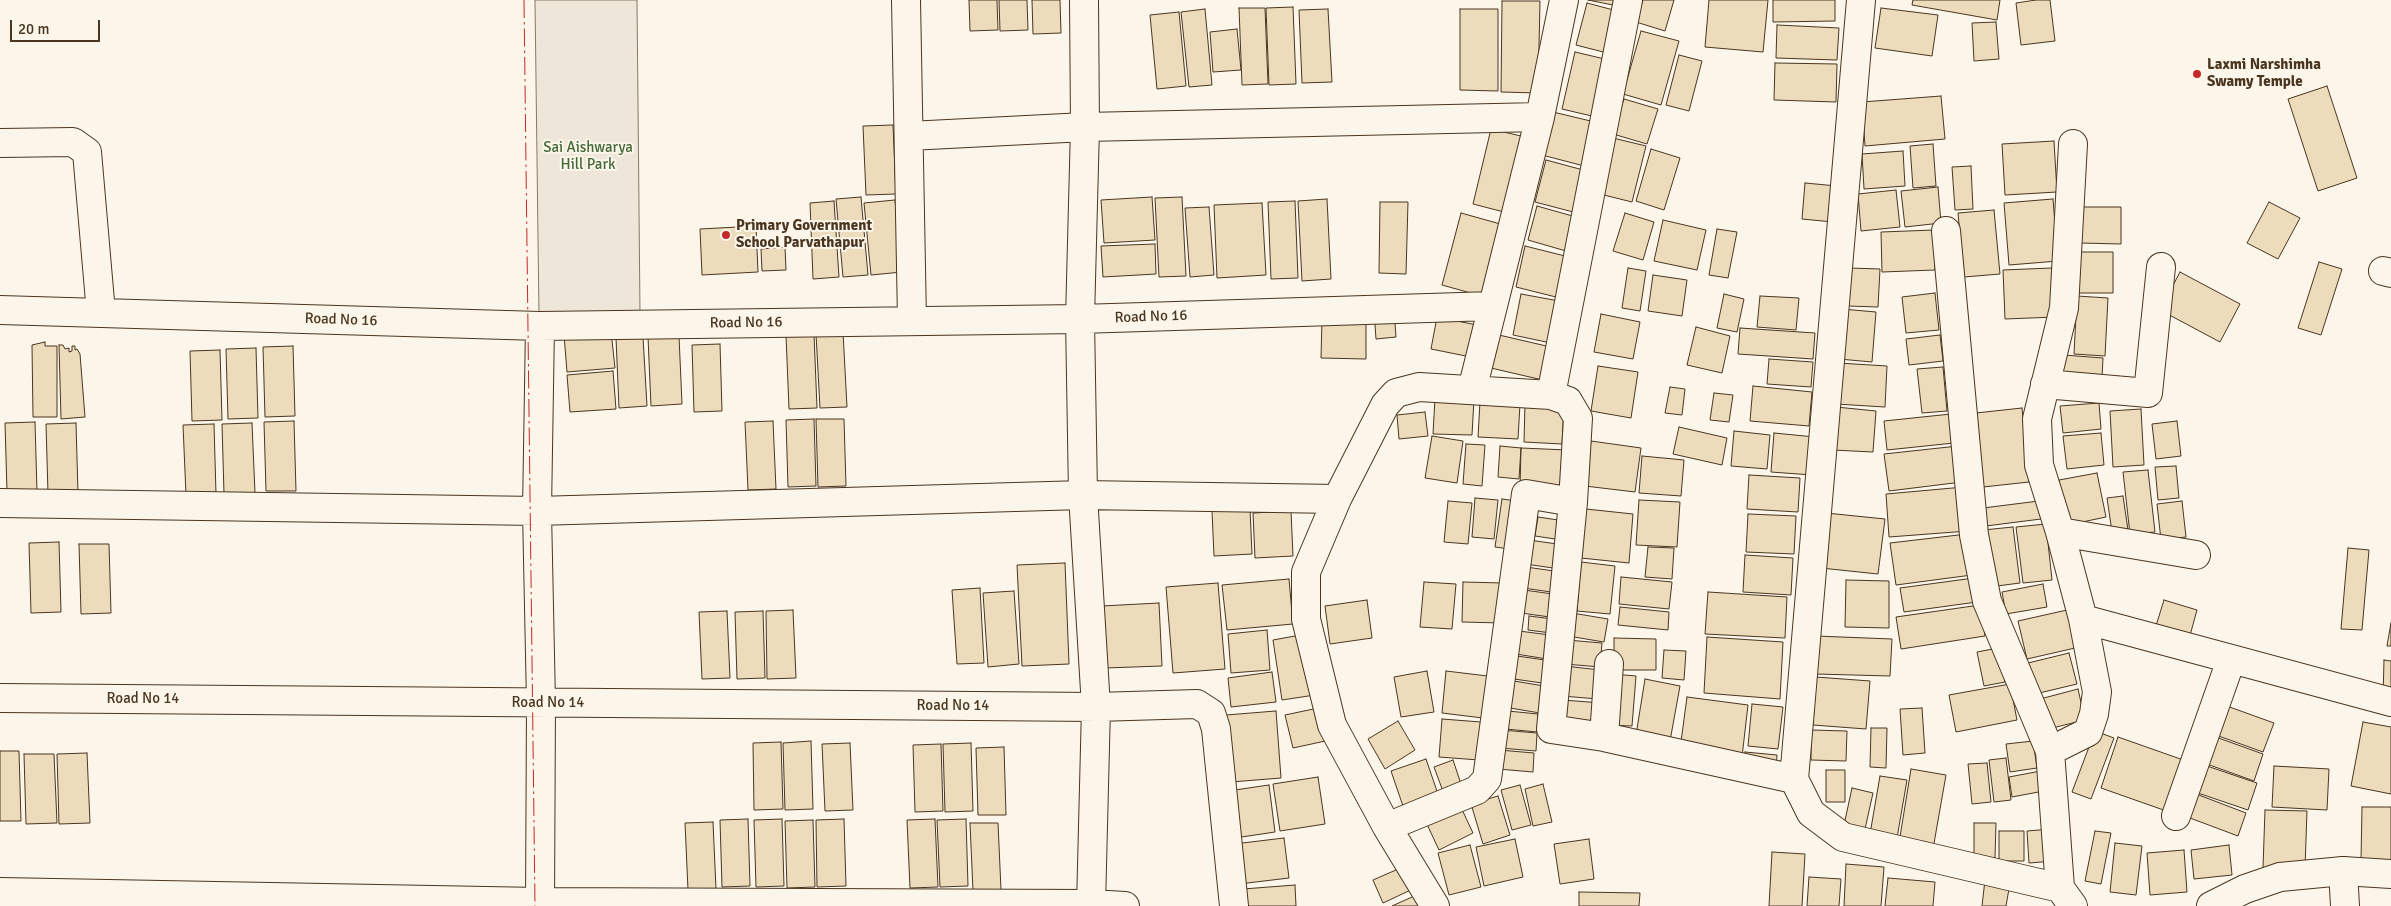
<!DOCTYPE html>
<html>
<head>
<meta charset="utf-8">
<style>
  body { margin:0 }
  #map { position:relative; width:2391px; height:906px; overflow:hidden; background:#fbf6e9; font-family:Signika,sans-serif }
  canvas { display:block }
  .scale { position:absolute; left:10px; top:20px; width:90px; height:22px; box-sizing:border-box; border:2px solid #4a3520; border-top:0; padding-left:6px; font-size:15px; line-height:18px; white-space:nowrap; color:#4a3520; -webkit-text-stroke:4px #fbf6e9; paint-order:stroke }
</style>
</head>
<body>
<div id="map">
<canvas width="2391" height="906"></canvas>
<div class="scale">20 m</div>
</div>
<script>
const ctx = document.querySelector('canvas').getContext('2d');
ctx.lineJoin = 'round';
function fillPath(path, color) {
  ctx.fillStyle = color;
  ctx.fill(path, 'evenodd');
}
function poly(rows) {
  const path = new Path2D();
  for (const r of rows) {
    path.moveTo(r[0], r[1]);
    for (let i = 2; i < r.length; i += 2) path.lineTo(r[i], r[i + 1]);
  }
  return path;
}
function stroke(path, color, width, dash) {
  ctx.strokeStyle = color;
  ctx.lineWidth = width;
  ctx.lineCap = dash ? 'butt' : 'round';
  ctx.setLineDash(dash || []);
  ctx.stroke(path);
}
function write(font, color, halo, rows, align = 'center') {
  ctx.font = font + ' Signika,sans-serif';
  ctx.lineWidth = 4;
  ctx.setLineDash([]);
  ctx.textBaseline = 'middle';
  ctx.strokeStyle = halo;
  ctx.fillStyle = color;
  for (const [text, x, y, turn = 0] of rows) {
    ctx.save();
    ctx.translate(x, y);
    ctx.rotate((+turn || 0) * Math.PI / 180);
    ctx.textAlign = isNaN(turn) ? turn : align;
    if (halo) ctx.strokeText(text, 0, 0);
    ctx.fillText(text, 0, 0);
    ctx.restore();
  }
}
const green = poly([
  [535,0,637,0,640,314,539,316,535,0]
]);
fillPath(green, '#ede6d9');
stroke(green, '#887966', 1);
const building = poly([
  [969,0,997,0,998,30,970,31,969,0],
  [999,0,1027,0,1028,30,1000,31,999,0],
  [1032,0,1060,0,1061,33,1033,34,1032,0],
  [1588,0,1620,0,1618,6,1588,0],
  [1643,0,1674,0,1665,31,1636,22,1643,0],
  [1709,0,1768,0,1763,52,1705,47,1709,0],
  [1773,0,1835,0,1835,21,1773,22,1773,0],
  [1913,0,2000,0,1997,20,1912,5,1913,0],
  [2036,0,2050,0,2055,41,2021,45,2016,3,2036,0],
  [1502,1,1540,1,1538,93,1501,92,1502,1],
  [1587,3,1621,12,1611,54,1576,45,1587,3],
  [1293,7,1296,84,1269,85,1266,8,1293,7],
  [1239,8,1265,8,1268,84,1242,85,1239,8],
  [1881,8,1938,15,1932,56,1875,48,1881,8],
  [1205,9,1212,85,1189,87,1181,12,1205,9],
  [1328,9,1332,82,1302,83,1299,10,1328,9],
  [1460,9,1498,9,1498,91,1460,90,1460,9],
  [1179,12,1186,86,1157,89,1150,15,1179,12],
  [1996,22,1999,59,1974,61,1972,23,1996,22],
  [1777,25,1839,28,1837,60,1776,58,1777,25],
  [1237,29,1241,70,1213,72,1210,32,1237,29],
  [1641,31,1679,41,1661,105,1623,94,1641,31],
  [1575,52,1609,60,1596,117,1562,109,1575,52],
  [1679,55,1702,61,1689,111,1666,105,1679,55],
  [1775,63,1837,64,1836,102,1774,100,1775,63],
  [2327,86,2357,178,2318,191,2288,99,2327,86],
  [1941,96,1945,139,1865,146,1862,102,1941,96],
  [1624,99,1658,109,1647,144,1613,134,1624,99],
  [1553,112,1599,123,1588,167,1542,155,1553,112],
  [893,125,896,194,866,195,863,126,893,125],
  [1491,129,1521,136,1504,212,1473,204,1491,129],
  [1609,137,1646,146,1632,202,1596,193,1609,137],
  [2054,141,2057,192,2005,195,2002,144,2054,141],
  [1933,144,1936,186,1913,188,1910,146,1933,144],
  [1651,149,1680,158,1664,210,1636,201,1651,149],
  [1903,151,1905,186,1864,189,1862,154,1903,151],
  [1546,160,1587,171,1577,213,1535,202,1546,160],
  [1971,166,1973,209,1955,210,1952,167,1971,166],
  [1805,183,1837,186,1833,222,1802,219,1805,183],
  [1938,187,1941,223,1905,227,1901,191,1938,187],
  [1896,190,1900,227,1861,231,1858,194,1896,190],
  [861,197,868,275,843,277,836,199,861,197],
  [1152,197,1155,240,1104,243,1101,200,1152,197],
  [1182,197,1186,276,1159,277,1155,198,1182,197],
  [1327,199,1331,279,1302,281,1298,201,1327,199],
  [2053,199,2058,261,2009,265,2004,203,2053,199],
  [895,200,902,272,871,275,864,203,895,200],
  [834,201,839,277,813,279,810,203,834,201],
  [1295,201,1298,278,1271,279,1268,202,1295,201],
  [1380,202,1408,202,1406,274,1379,273,1380,202],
  [2269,202,2300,218,2278,259,2247,243,2269,202],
  [1262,203,1266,275,1217,278,1214,205,1262,203],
  [1537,206,1576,217,1566,251,1528,240,1537,206],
  [1209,207,1214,275,1190,277,1185,208,1209,207],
  [2080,207,2121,207,2121,244,2080,243,2080,207],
  [1994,210,2000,274,1964,277,1958,213,1994,210],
  [1461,213,1504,225,1485,297,1442,285,1461,213],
  [1625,213,1654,222,1643,260,1613,251,1625,213],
  [1663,220,1706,230,1697,270,1654,261,1663,220],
  [756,226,758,272,702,275,700,229,756,226],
  [1717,229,1737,232,1728,278,1709,275,1717,229],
  [1934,230,1935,270,1882,272,1881,232,1934,230],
  [1155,244,1156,274,1103,277,1101,246,1155,244],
  [1525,246,1565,256,1556,297,1516,287,1525,246],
  [785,247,786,270,762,271,761,249,785,247],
  [2074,252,2113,252,2113,293,2074,293,2074,252],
  [2319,262,2342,269,2321,335,2298,328,2319,262],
  [1628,268,1646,271,1640,311,1622,308,1628,268],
  [1849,268,1880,269,1878,307,1848,306,1849,268],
  [2052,268,2055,317,2005,319,2003,270,2052,268],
  [2180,272,2240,304,2220,342,2160,310,2180,272],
  [1653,275,1687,280,1682,316,1648,311,1653,275],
  [1935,293,1939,330,1906,333,1902,297,1935,293],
  [1521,294,1559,301,1551,343,1513,335,1521,294],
  [1724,294,1744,299,1737,332,1717,328,1724,294],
  [1760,296,1799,298,1796,330,1757,327,1760,296],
  [2077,296,2108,298,2105,356,2074,354,2077,296],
  [1394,309,1396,337,1376,339,1374,311,1394,309],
  [1842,309,1876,312,1872,362,1839,359,1842,309],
  [1601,314,1640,322,1633,359,1594,352,1601,314],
  [1437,317,1477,325,1471,357,1431,349,1437,317],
  [1322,319,1366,319,1366,359,1321,358,1322,319],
  [1696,327,1730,336,1722,373,1687,365,1696,327],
  [1740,328,1815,333,1813,359,1738,354,1740,328],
  [611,331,615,368,567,372,564,335,611,331],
  [843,332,847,407,820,408,816,334,843,332],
  [814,334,817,408,789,409,786,335,814,334],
  [1499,335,1555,348,1547,381,1491,368,1499,335],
  [1940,335,1943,361,1909,365,1906,339,1940,335],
  [679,336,682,404,651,406,648,337,679,336],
  [643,337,647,406,619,408,616,338,643,337],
  [45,342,45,346,57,346,57,417,33,417,32,345,45,342],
  [720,344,722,411,694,412,692,345,720,344],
  [59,345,63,345,65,349,69,348,69,352,72,351,72,346,75,346,75,350,77,349,80,354,85,417,61,419,59,345],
  [293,346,295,416,265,417,263,347,293,346],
  [256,348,258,418,228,419,226,349,256,348],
  [220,350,222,420,192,421,190,351,220,350],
  [2064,355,2103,358,2102,378,2063,375,2064,355],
  [1769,359,1813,362,1811,387,1767,384,1769,359],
  [1838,363,1887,366,1885,407,1836,404,1838,363],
  [1598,366,1638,372,1631,418,1591,411,1598,366],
  [1943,367,1947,411,1922,413,1917,369,1943,367],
  [613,371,616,409,570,412,567,375,613,371],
  [1753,386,1812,392,1809,426,1750,421,1753,386],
  [1670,387,1685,389,1682,415,1665,413,1670,387],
  [1714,393,1733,395,1729,422,1710,420,1714,393],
  [1435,398,1474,399,1472,435,1433,434,1435,398],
  [1480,402,1520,404,1518,439,1478,437,1480,402],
  [2099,403,2101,429,2063,433,2060,406,2099,403],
  [1525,404,1564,406,1562,444,1524,442,1525,404],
  [1836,407,1876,411,1873,452,1833,450,1836,407],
  [2022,408,2029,482,1983,487,1976,413,2022,408],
  [2141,409,2144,465,2113,467,2110,411,2141,409],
  [1425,412,1428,436,1399,439,1397,415,1425,412],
  [1951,414,1954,443,1887,450,1884,421,1951,414],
  [814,419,816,486,788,487,786,420,814,419],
  [816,419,844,419,846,486,818,487,816,419],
  [294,421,296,491,266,491,264,422,294,421],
  [773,421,776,489,748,490,745,422,773,421],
  [2177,421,2181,456,2156,459,2152,424,2177,421],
  [35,422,37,492,7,492,5,423,35,422],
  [76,423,78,493,48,494,46,424,76,423],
  [252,423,255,493,224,494,222,424,252,423],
  [214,424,216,494,186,495,183,425,214,424],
  [1679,427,1727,438,1722,465,1673,454,1679,427],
  [1734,431,1770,435,1767,469,1731,466,1734,431],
  [1774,433,1815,437,1812,475,1771,472,1774,433],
  [2101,433,2104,465,2067,469,2063,436,2101,433],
  [1432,436,1463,441,1457,483,1425,478,1432,436],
  [1591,441,1641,448,1635,492,1585,486,1591,441],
  [1466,444,1485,445,1482,486,1463,484,1466,444],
  [1500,446,1521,448,1519,479,1498,477,1500,446],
  [1958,446,1962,482,1889,491,1884,454,1958,446],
  [1521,448,1567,450,1565,489,1520,488,1521,448],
  [1642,456,1684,460,1681,496,1639,493,1642,456],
  [2176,466,2179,498,2158,500,2155,467,2176,466],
  [2148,470,2155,532,2130,534,2123,472,2148,470],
  [2097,473,2106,517,2068,525,2059,480,2097,473],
  [1749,475,1800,478,1798,512,1747,509,1749,475],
  [1964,487,1968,531,1889,537,1886,494,1964,487],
  [2123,496,2128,530,2112,532,2107,498,2123,496],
  [1475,498,1498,500,1494,539,1472,537,1475,498],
  [1502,499,1523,502,1517,550,1495,547,1502,499],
  [1639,500,1680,502,1677,547,1636,545,1639,500],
  [1448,501,1472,503,1468,544,1444,542,1448,501],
  [2039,501,2041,519,1986,526,1983,508,2039,501],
  [2182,501,2186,537,2161,540,2157,504,2182,501],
  [1250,509,1252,554,1214,556,1212,511,1250,509],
  [1586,509,1633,514,1629,563,1581,558,1586,509],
  [1291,511,1293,556,1255,558,1253,513,1291,511],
  [1826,513,1885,519,1878,574,1821,568,1826,513],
  [1748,514,1796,516,1794,554,1746,552,1748,514],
  [1538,517,1565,521,1562,540,1535,536,1538,517],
  [2046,524,2052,580,2023,583,2016,527,2046,524],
  [2013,527,2020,583,1989,587,1983,530,2013,527],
  [1967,534,1972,575,1896,585,1890,543,1967,534],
  [1529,540,1564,545,1560,569,1525,564,1529,540],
  [59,542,61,612,31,613,29,543,59,542],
  [79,544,109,544,111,613,81,614,79,544],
  [1648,547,1674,548,1672,579,1645,577,1648,547],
  [2348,548,2369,550,2362,630,2341,629,2348,548],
  [1745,555,1793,558,1791,595,1743,592,1745,555],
  [1581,562,1615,566,1610,614,1577,611,1581,562],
  [1065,563,1069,664,1022,666,1017,565,1065,563],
  [1526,567,1561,572,1558,593,1523,588,1526,567],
  [1621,577,1672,582,1669,609,1619,604,1621,577],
  [1974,578,1977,602,1904,612,1900,588,1974,578],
  [1289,579,1293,624,1227,630,1222,585,1289,579],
  [1846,580,1889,581,1889,628,1845,627,1846,580],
  [1424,582,1456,584,1452,629,1420,627,1424,582],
  [1463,582,1503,583,1502,623,1462,622,1463,582],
  [1218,583,1225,669,1173,673,1166,587,1218,583],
  [2043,584,2047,607,2006,614,2002,592,2043,584],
  [980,588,984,663,957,664,952,590,980,588],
  [1524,590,1560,595,1557,618,1521,613,1524,590],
  [1014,591,1019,664,988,667,983,593,1014,591],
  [1708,592,1787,597,1785,638,1705,634,1708,592],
  [1367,600,1372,638,1330,644,1325,606,1367,600],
  [2164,600,2197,610,2189,639,2155,629,2164,600],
  [1159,603,1162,666,1105,668,1102,606,1159,603],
  [1980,605,1985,636,1901,649,1896,617,1980,605],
  [1620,607,1669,612,1668,630,1618,625,1620,607],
  [793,610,796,678,767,679,766,611,793,610],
  [2067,610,2075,648,2027,659,2018,621,2067,610],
  [727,611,730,678,702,679,699,612,727,611],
  [763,611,765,678,737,679,735,612,763,611],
  [1572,613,1608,619,1604,642,1568,636,1572,613],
  [1529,616,1553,619,1551,633,1528,630,1529,616],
  [2391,623,2391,646,2387,646,2391,623],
  [1267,630,1270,670,1231,673,1228,634,1267,630],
  [1519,631,1550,635,1547,659,1516,654,1519,631],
  [1306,634,1315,695,1282,700,1273,640,1306,634],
  [1816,636,1892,639,1890,676,1815,674,1816,636],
  [1707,637,1783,642,1780,699,1704,693,1707,637],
  [1614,638,1656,639,1656,670,1614,670,1614,638],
  [1567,640,1602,643,1600,667,1565,664,1567,640],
  [1998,648,2005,682,1984,686,1977,652,1998,648],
  [1664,650,1686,651,1684,680,1662,678,1664,650],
  [2069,653,2077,684,2035,694,2028,663,2069,653],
  [1517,656,1545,660,1542,683,1514,679,1517,656],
  [2384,660,2391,661,2391,700,2383,699,2384,660],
  [1565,666,1600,670,1598,699,1562,696,1565,666],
  [1427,671,1434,712,1401,717,1394,677,1427,671],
  [1446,671,1496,677,1491,719,1442,713,1446,671],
  [1272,672,1276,702,1231,707,1228,678,1272,672],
  [1612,674,1636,676,1632,726,1608,725,1612,674],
  [1816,677,1870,681,1866,729,1813,725,1816,677],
  [1645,679,1680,686,1670,741,1636,735,1645,679],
  [1514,681,1544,686,1540,713,1510,708,1514,681],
  [2010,684,2017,720,1956,732,1949,695,2010,684],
  [2078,689,2085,720,2048,729,2040,699,2078,689],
  [1687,697,1748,705,1742,757,1680,749,1687,697],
  [1563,700,1602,703,1600,728,1560,724,1563,700],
  [1752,704,1783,707,1778,749,1748,746,1752,704],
  [2224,705,2274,723,2263,752,2213,734,2224,705],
  [1323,707,1330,740,1293,748,1285,715,1323,707],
  [1922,708,1925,753,1903,755,1900,709,1922,708],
  [1276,711,1281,778,1231,782,1226,715,1276,711],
  [1508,711,1538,714,1537,732,1506,729,1508,711],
  [1442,719,1481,722,1479,760,1439,757,1442,719],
  [1398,721,1415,750,1385,769,1368,739,1398,721],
  [2363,722,2391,727,2391,794,2351,786,2363,722],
  [1871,728,1887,728,1886,768,1870,767,1871,728],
  [1501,730,1537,733,1536,751,1500,748,1501,730],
  [1811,730,1847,731,1846,761,1811,760,1811,730],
  [2095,731,2114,738,2091,799,2072,792,2095,731],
  [2213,736,2263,754,2254,781,2204,763,2213,736],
  [2118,737,2189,762,2172,813,2101,788,2118,737],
  [811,741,813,809,785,810,783,743,811,741],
  [2033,741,2037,768,2010,772,2006,744,2033,741],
  [781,742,783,809,754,810,753,743,781,742],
  [850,743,853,810,825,811,822,744,850,743],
  [971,743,973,811,945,812,943,744,971,743],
  [941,744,943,811,915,812,913,745,941,744],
  [1004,747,1006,815,978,815,976,748,1004,747],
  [1499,750,1534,753,1533,772,1498,769,1499,750],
  [0,751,19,751,21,821,0,821,0,751],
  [1745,752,1777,755,1776,770,1744,767,1745,752],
  [87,753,90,823,59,824,57,754,87,753],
  [24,754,54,754,57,823,26,824,24,754],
  [2006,758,2011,800,1994,802,1989,760,2006,758],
  [1426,759,1439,797,1404,809,1391,771,1426,759],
  [1453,760,1462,787,1444,794,1434,767,1453,760],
  [1987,763,1991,802,1972,804,1968,764,1987,763],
  [2201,764,2257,783,2248,810,2192,791,2201,764],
  [2274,766,2329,769,2327,810,2272,807,2274,766],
  [1911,769,1946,775,1933,849,1899,843,1911,769],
  [1826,770,1845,770,1845,802,1826,802,1826,770],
  [2046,770,2049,790,2012,797,2009,777,2046,770],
  [1880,776,1907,780,1897,838,1870,834,1880,776],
  [1318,777,1325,824,1280,831,1273,784,1318,777],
  [1543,784,1552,822,1533,826,1525,789,1543,784],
  [1269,785,1275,832,1235,838,1228,791,1269,785],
  [1520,785,1531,825,1512,830,1501,790,1520,785],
  [1852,788,1873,793,1865,829,1844,825,1852,788],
  [2191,792,2246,813,2238,836,2182,815,2191,792],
  [1498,796,1510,835,1483,844,1471,804,1498,796],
  [1458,801,1473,833,1439,850,1424,818,1458,801],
  [2362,807,2391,807,2391,862,2361,861,2362,807],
  [2265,810,2307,811,2305,869,2263,868,2265,810],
  [748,819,750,886,722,887,720,820,748,819],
  [782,819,784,886,756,887,754,820,782,819],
  [844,819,846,886,817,887,816,820,844,819],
  [935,819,938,887,910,888,907,820,935,819],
  [966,819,968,886,940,887,937,820,966,819],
  [813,820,815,887,787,888,785,821,813,820],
  [713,822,716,889,688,890,685,823,713,822],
  [970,823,998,823,1001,890,973,891,970,823],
  [1974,823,1996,823,1995,858,1974,857,1974,823],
  [2052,829,2054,861,2029,863,2027,831,2052,829],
  [1999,831,2024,831,2024,861,1999,861,1999,831],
  [2095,831,2111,833,2101,884,2085,881,2095,831],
  [1284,838,1289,878,1239,884,1234,844,1284,838],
  [1515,839,1523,877,1484,886,1476,847,1515,839],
  [1589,839,1594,879,1560,884,1554,844,1589,839],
  [2115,843,2142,846,2136,895,2110,892,2115,843],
  [1470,845,1481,887,1449,895,1438,853,1470,845],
  [2229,845,2232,875,2194,879,2191,850,2229,845],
  [2184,850,2187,892,2150,895,2147,853,2184,850],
  [1772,852,1805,854,1802,906,1769,906,1772,852],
  [1846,864,1884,867,1881,906,1844,906,1846,864],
  [1405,866,1415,888,1383,903,1373,880,1405,866],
  [1809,877,1841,879,1839,906,1807,906,1809,877],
  [1888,878,1935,882,1933,906,1885,906,1888,878],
  [1985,880,2010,883,2006,906,1982,906,1985,880],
  [1295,885,1296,906,1245,906,1243,889,1295,885],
  [1579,892,1640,893,1639,906,1579,906,1579,892],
  [1421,893,1427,906,1392,906,1421,893]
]);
fillPath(building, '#ecdcbc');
stroke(building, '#4a3520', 1);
const street = poly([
  [906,0,912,320],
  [1084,0,1085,127,1080,319,1083,495,1096,707,1091,906],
  [1628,0,1551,395,1568,401,1578,418,1573,502,1551,729,1604,737,1794,779,1811,813,1843,837,2060,888,2073,906],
  [909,136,1085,127,1540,117],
  [0,143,73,142,87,152,101,313],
  [1946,231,1974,535,1987,601,2050,751,2060,888],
  [2383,271,2391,273],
  [0,310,540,326,1080,319,1492,306],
  [2045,384,2148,393,2161,267],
  [1472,390,1540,117,1564,0],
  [0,503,537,511,1083,495,1337,499],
  [2060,532,2196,555],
  [2083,619,2391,702],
  [0,698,1096,707,1197,704,1211,713,1216,729,1234,906],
  [1604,737,1609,664],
  [2050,751,2088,732,2094,714,2097,692,2083,619,2060,532,2039,465,2037,419,2064,308,2073,144],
  [1794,779,1861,0],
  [2176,816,2231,660],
  [1387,827,1477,790,1487,779,1526,494,1573,502],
  [2343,871,2345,906],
  [0,892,540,902,1091,904,1125,906],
  [540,906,541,703,537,511,540,326],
  [1435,906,1387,827,1332,725,1306,619,1306,572,1337,499,1385,405,1396,393,1419,387,1551,395]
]);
const secondary = poly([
  [2211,906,2245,889,2280,877,2343,871,2391,874]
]);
stroke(street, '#4a3520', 30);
stroke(secondary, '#4a3520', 30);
stroke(street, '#fbf6e9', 28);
stroke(secondary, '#fbf6e9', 28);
stroke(poly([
  [524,0,535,906]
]), '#c62828', 1, [18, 4, 2.5, 4]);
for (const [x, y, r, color] of [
  [2197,74,5,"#c62828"],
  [726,235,5,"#c62828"]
]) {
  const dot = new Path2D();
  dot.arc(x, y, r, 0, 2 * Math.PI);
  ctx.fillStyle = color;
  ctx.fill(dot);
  stroke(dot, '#fbf6e9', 2);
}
write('bold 15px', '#4a3520', '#fbf6e9', [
  ["Laxmi Narshimha",2207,65],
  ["Swamy Temple",2207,82],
  ["Primary Government",736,226],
  ["School Parvathapur",736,243]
], 'left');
write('15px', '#436837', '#fbf6e9', [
  ["Sai Aishwarya",588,148],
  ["Hill Park",588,165]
]);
write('15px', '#4a3520', '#fbf6e9', [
  ["Road No 16",1151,317,-2],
  ["Road No 16",341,320,2],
  ["Road No 16",746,323,-1],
  ["Road No 14",143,699],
  ["Road No 14",548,703],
  ["Road No 14",953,706]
]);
</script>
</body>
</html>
